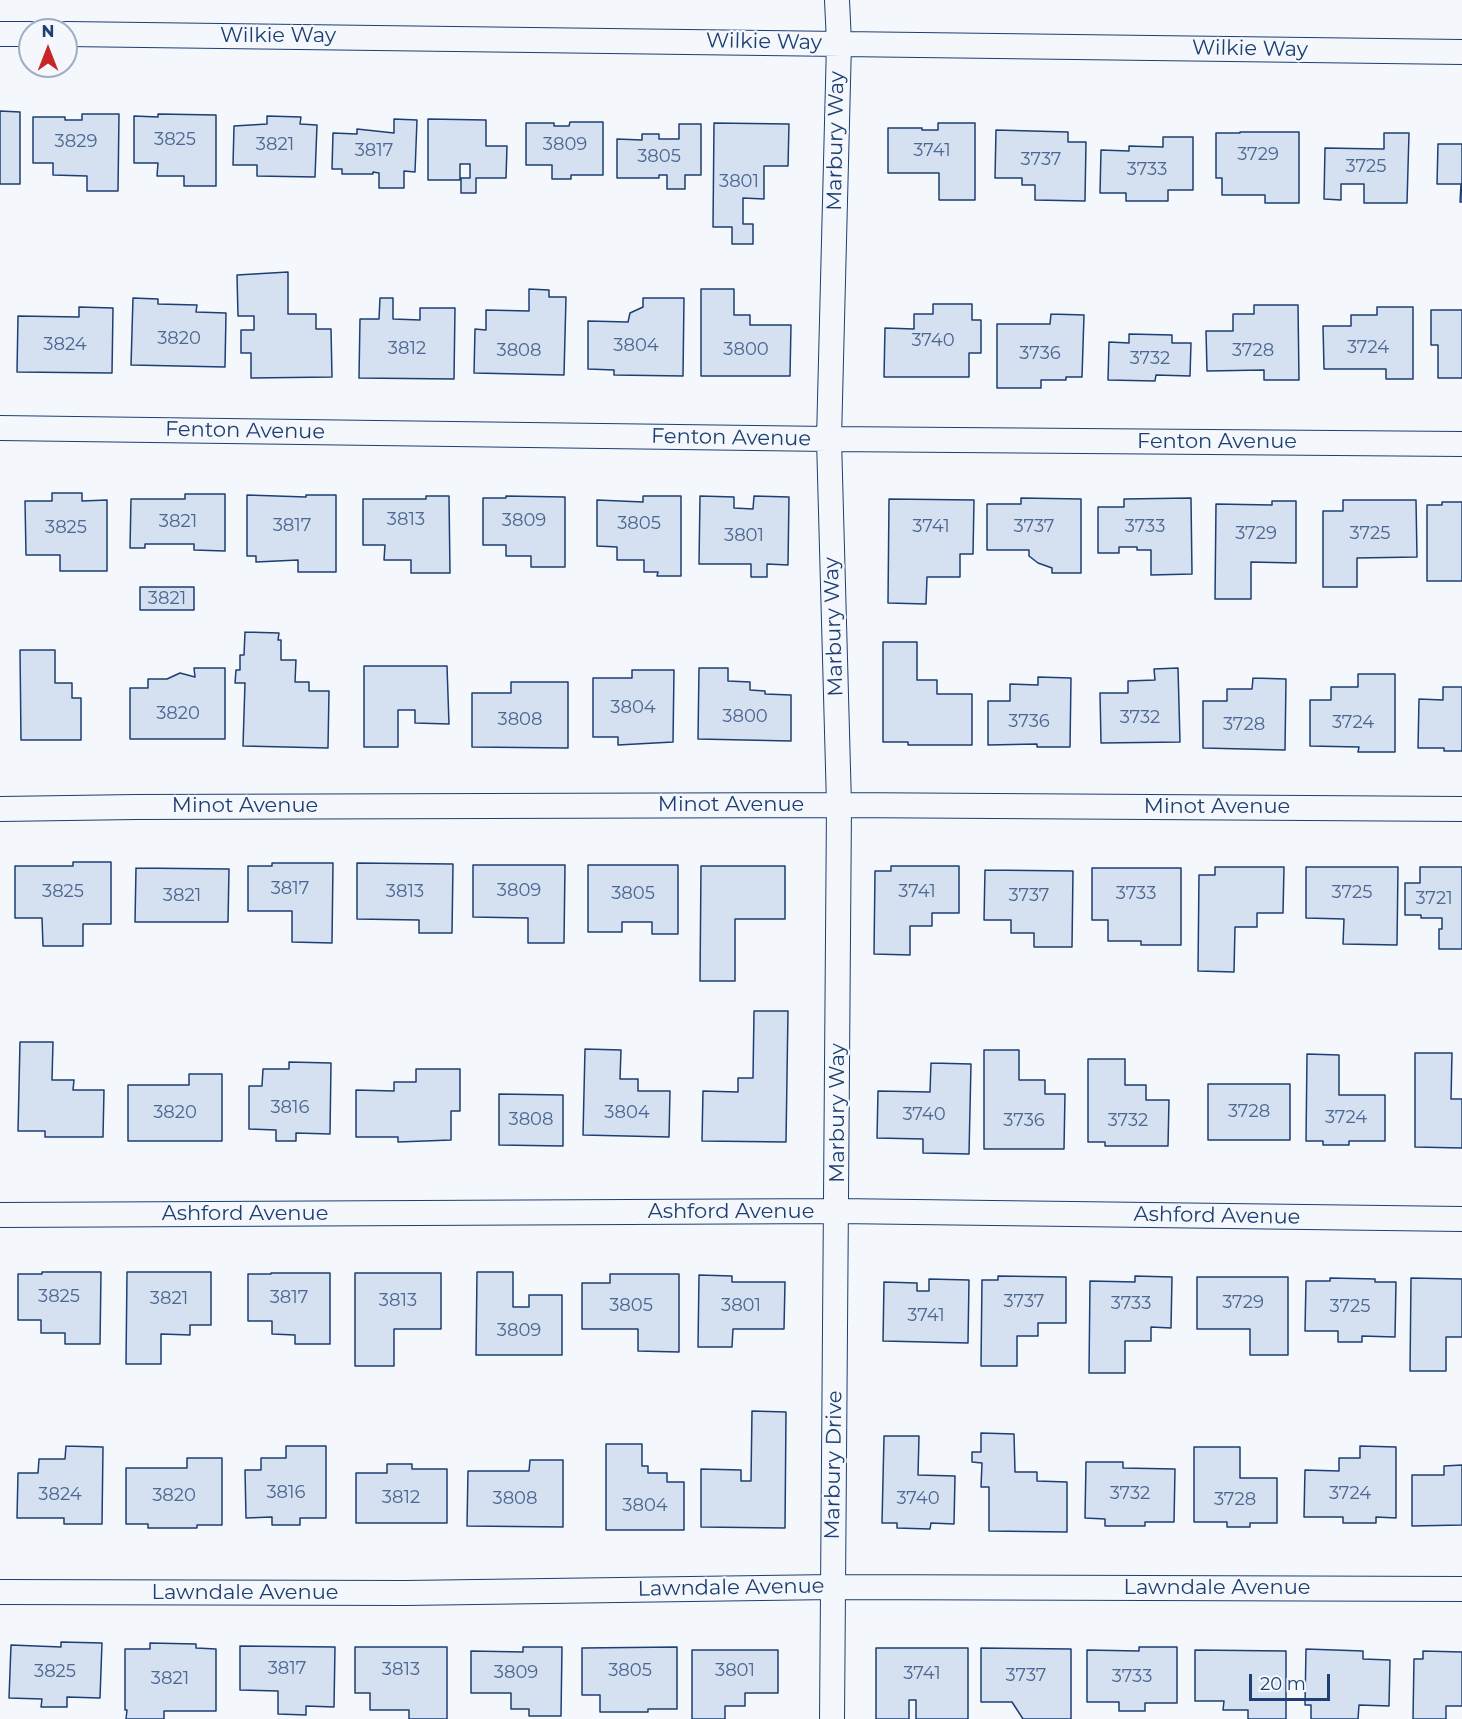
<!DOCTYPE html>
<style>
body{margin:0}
#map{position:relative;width:1462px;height:1719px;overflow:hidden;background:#f4f7fb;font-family:Montserrat,sans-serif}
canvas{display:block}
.north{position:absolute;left:18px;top:18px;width:60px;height:60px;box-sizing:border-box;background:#f4f7fb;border:2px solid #9eadc5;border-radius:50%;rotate:0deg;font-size:16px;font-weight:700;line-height:24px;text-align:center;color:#1d3f73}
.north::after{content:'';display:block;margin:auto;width:21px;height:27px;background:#c62828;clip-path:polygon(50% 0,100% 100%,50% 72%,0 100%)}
.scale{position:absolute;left:1249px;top:1674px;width:81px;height:27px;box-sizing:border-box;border:3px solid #1d3f73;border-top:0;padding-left:8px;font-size:18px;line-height:21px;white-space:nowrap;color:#1d3f73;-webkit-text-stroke:4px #f4f7fb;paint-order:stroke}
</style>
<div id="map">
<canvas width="1462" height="1719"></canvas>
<div class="north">N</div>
<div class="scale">20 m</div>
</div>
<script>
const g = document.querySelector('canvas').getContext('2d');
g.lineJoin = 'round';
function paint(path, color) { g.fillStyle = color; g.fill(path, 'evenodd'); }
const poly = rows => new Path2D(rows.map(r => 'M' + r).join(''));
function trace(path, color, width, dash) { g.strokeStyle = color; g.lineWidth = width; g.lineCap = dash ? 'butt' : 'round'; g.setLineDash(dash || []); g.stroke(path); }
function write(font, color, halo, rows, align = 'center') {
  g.font = font + ' Montserrat,sans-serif'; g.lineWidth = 4.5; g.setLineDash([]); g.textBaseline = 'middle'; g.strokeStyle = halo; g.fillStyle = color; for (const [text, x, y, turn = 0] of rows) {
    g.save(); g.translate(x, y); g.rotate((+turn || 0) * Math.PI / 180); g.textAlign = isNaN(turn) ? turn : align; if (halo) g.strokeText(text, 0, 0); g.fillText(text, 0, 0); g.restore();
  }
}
const building = poly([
 [0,111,20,112,20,184,0,184,0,111],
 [82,114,119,114,118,191,87,191,87,176,53,175,53,163,33,163,33,117,65,117,65,120,82,120,82,114],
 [158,114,216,115,216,186,184,186,184,176,157,176,158,163,134,163,134,116,158,117,158,114],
 [267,116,301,117,300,124,317,125,315,177,257,176,257,165,233,165,234,126,267,124,267,116],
 [394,119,417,120,415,172,404,171,404,188,379,188,379,173,373,172,373,174,342,174,342,169,332,169,333,133,357,134,357,129,394,133,394,119],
 [428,119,486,120,486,146,507,146,506,178,476,178,476,193,461,193,461,178,470,178,470,164,460,164,460,180,428,180,428,119],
 [570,122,603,122,603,175,571,175,571,179,552,179,552,165,526,165,526,123,554,123,554,126,569,126,570,122],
 [714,123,789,124,788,166,764,166,764,199,743,198,743,224,753,224,753,244,732,244,732,227,713,227,714,123],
 [938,123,975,123,975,200,939,200,939,173,888,173,888,128,922,128,922,130,938,130,938,123],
 [679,124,701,124,701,175,685,175,685,189,667,189,667,175,659,175,659,178,617,178,617,139,642,140,642,134,659,134,659,139,679,139,679,124],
 [996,130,1068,132,1068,142,1086,142,1085,201,1035,200,1035,185,1022,185,1022,178,995,178,996,130],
 [1240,132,1299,132,1299,203,1265,203,1265,195,1222,195,1222,178,1216,178,1216,133,1240,133,1240,132],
 [1384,133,1409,133,1407,203,1364,203,1364,184,1341,184,1341,200,1324,199,1325,148,1384,149,1384,133],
 [1163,137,1193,137,1193,190,1168,190,1168,201,1126,201,1126,193,1100,193,1101,150,1129,151,1129,146,1163,147,1163,137],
 [1438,144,1462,144,1462,202,1460,202,1461,184,1437,184,1438,144],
 [288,272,288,314,316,314,316,329,331,329,332,377,251,378,251,353,241,353,241,330,254,330,254,316,238,316,237,275,288,272],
 [529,289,549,290,549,297,566,297,564,375,474,373,475,329,486,330,486,310,529,311,529,289],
 [701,289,734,289,734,315,750,315,750,325,791,325,790,376,701,376,701,289],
 [133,298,158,299,158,304,197,305,196,312,226,313,225,367,131,365,133,298],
 [380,298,393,298,393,319,420,320,420,308,455,308,454,379,359,378,360,319,379,319,380,298],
 [643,298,684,298,683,376,614,375,614,370,588,369,588,321,628,322,630,313,643,307,643,298],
 [933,304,972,304,972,320,981,320,981,353,969,353,969,377,884,377,885,328,914,329,914,314,933,314,933,304],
 [1254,305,1298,305,1299,380,1264,380,1264,370,1207,371,1206,331,1233,331,1233,314,1254,314,1254,305],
 [79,307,113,308,112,373,17,372,18,316,79,317,79,307],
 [1377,307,1413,307,1413,379,1386,379,1386,369,1324,369,1323,326,1351,326,1351,315,1377,315,1377,307],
 [1431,310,1462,310,1462,378,1438,378,1438,345,1431,345,1431,310],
 [1051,314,1084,315,1082,377,1066,377,1066,380,1041,380,1041,388,997,388,997,324,1050,324,1051,314],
 [1129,334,1172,335,1172,343,1191,343,1190,376,1156,375,1155,381,1108,380,1109,342,1129,343,1129,334],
 [52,493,82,493,82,501,107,500,107,571,60,571,60,555,26,555,25,501,52,501,52,493],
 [185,494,225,494,225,551,194,550,194,544,145,544,145,548,130,548,131,499,185,499,185,494],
 [247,495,306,497,306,495,336,495,336,572,298,572,298,560,256,562,256,556,247,556,247,495],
 [426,496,449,496,450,573,411,573,411,560,384,560,385,545,363,545,363,499,426,499,426,496],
 [506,496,565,497,565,567,531,567,531,556,506,556,506,545,483,545,483,498,506,498,506,496],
 [643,496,681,496,681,576,657,576,658,572,644,572,644,560,617,560,617,547,597,546,597,500,643,502,643,496],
 [700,496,734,497,734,508,753,509,754,496,789,497,788,565,767,564,767,577,751,577,751,564,699,564,700,496],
 [1021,498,1081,499,1081,573,1052,573,1052,568,1038,563,1029,556,1029,550,987,550,987,504,1021,504,1021,498],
 [1191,498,1192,574,1151,575,1151,550,1137,550,1137,547,1119,547,1119,553,1098,553,1098,507,1124,507,1124,499,1191,498],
 [889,499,974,500,973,554,960,554,960,577,927,577,926,604,888,603,889,499],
 [1343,500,1416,500,1417,557,1357,558,1357,587,1323,587,1323,511,1343,511,1343,500],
 [1272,501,1296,501,1296,563,1251,562,1251,599,1215,599,1216,504,1272,505,1272,501],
 [1442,502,1462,502,1462,581,1427,581,1427,505,1442,505,1442,502],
 [140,587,194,587,194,610,140,610,140,587],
 [245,632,279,633,278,640,281,640,281,660,296,660,295,682,309,682,309,691,329,691,328,748,243,746,245,683,235,683,236,670,240,670,240,655,244,655,245,632],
 [883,642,917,642,917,680,937,680,937,694,972,694,972,745,908,745,908,742,883,742,883,642],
 [20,650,55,650,55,683,72,683,72,698,81,698,81,740,21,740,20,650],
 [364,666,447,666,449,724,415,723,415,710,398,710,398,747,364,747,364,666],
 [194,668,225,668,225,739,130,739,130,688,148,688,148,679,167,679,180,673,195,677,194,668],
 [699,668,728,668,728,681,750,682,750,690,765,691,765,694,791,695,791,741,698,739,699,668],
 [1178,668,1180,742,1101,743,1100,693,1128,693,1128,681,1155,680,1154,669,1178,668],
 [632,670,674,670,673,742,618,745,618,737,593,737,593,678,632,678,632,670],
 [1358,674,1395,674,1395,752,1358,752,1359,747,1310,746,1310,700,1331,700,1331,687,1358,687,1358,674],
 [1038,677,1071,678,1070,747,1037,747,1037,744,988,745,988,701,1010,701,1010,684,1038,685,1038,677],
 [1253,678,1286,679,1285,750,1203,748,1203,701,1227,701,1227,689,1252,689,1253,678],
 [511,682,568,682,568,748,472,747,472,693,511,693,511,682],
 [1443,687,1462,687,1462,751,1444,751,1444,748,1418,748,1419,699,1443,700,1443,687],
 [73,862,111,862,111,924,83,924,83,946,43,946,42,918,15,918,15,866,73,866,73,862],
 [272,863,333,863,332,943,292,942,292,911,248,911,248,866,272,866,272,863],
 [357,863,453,864,452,933,419,933,419,920,357,919,357,863],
 [473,865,565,865,564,943,528,943,528,918,473,917,473,865],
 [588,865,678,865,678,934,652,934,652,922,622,922,622,932,588,932,588,865],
 [701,866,785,866,785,919,735,919,735,981,700,981,701,866],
 [891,866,959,866,959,913,932,913,932,926,910,926,910,955,874,954,875,871,891,871,891,866],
 [1215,867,1284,867,1283,913,1257,913,1257,927,1235,927,1234,972,1198,971,1199,875,1215,875,1215,867],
 [1306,867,1398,867,1397,945,1343,944,1344,919,1306,918,1306,867],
 [1420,867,1462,867,1462,949,1439,949,1439,929,1442,929,1442,918,1421,918,1421,915,1405,915,1405,883,1420,883,1420,867],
 [136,868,229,869,228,922,135,922,136,868],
 [1092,868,1181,868,1181,945,1141,945,1141,941,1108,941,1108,920,1092,920,1092,868],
 [985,870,1073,871,1072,947,1034,947,1034,933,1011,933,1011,920,984,920,985,870],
 [754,1011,788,1011,786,1142,702,1141,703,1091,738,1092,738,1078,753,1078,754,1011],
 [20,1042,53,1042,52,1080,74,1080,73,1090,104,1090,103,1137,45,1137,45,1131,18,1131,20,1042],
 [585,1049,621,1050,620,1079,638,1079,638,1091,670,1091,669,1137,583,1135,585,1049],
 [984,1050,1019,1050,1019,1080,1045,1080,1045,1094,1065,1094,1064,1149,984,1149,984,1050],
 [1415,1053,1452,1053,1451,1099,1462,1099,1462,1148,1415,1147,1415,1053],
 [1307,1054,1339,1055,1339,1095,1385,1095,1385,1141,1349,1141,1349,1145,1323,1145,1323,1141,1306,1141,1307,1054],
 [1088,1059,1125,1059,1125,1085,1146,1085,1146,1100,1169,1100,1168,1146,1105,1146,1105,1142,1088,1142,1088,1059],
 [289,1062,331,1063,330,1134,296,1133,296,1141,276,1141,276,1130,249,1129,249,1086,262,1086,263,1069,289,1069,289,1062],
 [931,1063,971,1064,969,1154,923,1153,923,1139,877,1138,878,1091,930,1092,931,1063],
 [416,1069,460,1069,460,1111,451,1111,451,1140,398,1142,398,1137,356,1137,356,1090,394,1091,394,1082,416,1082,416,1069],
 [189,1074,222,1074,222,1141,128,1141,128,1085,189,1085,189,1074],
 [1208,1084,1290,1084,1290,1140,1208,1140,1208,1084],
 [499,1094,563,1095,563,1146,499,1145,499,1094],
 [42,1272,101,1272,100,1344,65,1344,65,1333,41,1333,41,1320,18,1320,18,1274,42,1274,42,1272],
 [127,1272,211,1272,211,1325,190,1325,190,1335,161,1334,161,1364,126,1364,127,1272],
 [477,1272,513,1272,513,1307,529,1307,529,1295,562,1295,562,1355,476,1355,477,1272],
 [271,1273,330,1273,330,1344,295,1344,295,1335,272,1334,272,1321,248,1321,248,1274,271,1274,271,1273],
 [355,1273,441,1273,441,1329,394,1329,394,1366,355,1366,355,1273],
 [610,1274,679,1274,679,1352,638,1351,638,1329,582,1329,582,1283,610,1283,610,1274],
 [699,1275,732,1276,732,1282,785,1282,784,1329,733,1329,732,1347,698,1347,699,1275],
 [998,1276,1066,1277,1066,1323,1038,1323,1038,1336,1017,1336,1017,1366,981,1366,982,1280,998,1280,998,1276],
 [1135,1276,1172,1277,1171,1328,1151,1327,1151,1341,1125,1341,1125,1373,1089,1373,1090,1281,1135,1282,1135,1276],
 [1197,1277,1288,1277,1288,1355,1250,1355,1250,1329,1197,1329,1197,1277],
 [1330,1278,1375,1279,1375,1282,1396,1282,1395,1337,1362,1336,1362,1342,1338,1342,1338,1331,1305,1331,1306,1281,1330,1281,1330,1278],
 [1411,1278,1462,1279,1462,1337,1446,1337,1446,1371,1410,1371,1411,1278],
 [929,1279,969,1280,968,1343,883,1341,884,1282,917,1283,917,1291,929,1291,929,1279],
 [752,1411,786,1412,785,1528,701,1527,701,1469,741,1470,741,1481,751,1481,752,1411],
 [981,1433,1014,1434,1015,1472,1037,1472,1037,1481,1067,1482,1067,1532,989,1531,989,1487,981,1487,982,1463,972,1462,972,1452,981,1452,981,1433],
 [884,1436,919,1436,918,1475,955,1476,954,1524,931,1523,930,1529,897,1528,897,1523,882,1523,884,1436],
 [606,1444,642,1444,642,1466,648,1466,648,1473,667,1473,667,1482,684,1482,684,1530,606,1530,606,1444],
 [66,1446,103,1447,102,1524,64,1524,64,1518,17,1518,18,1473,38,1473,39,1459,65,1459,66,1446],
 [286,1446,326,1446,326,1518,300,1518,300,1525,272,1525,272,1517,246,1518,245,1470,261,1470,261,1458,286,1458,286,1446],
 [1360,1446,1396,1447,1396,1518,1376,1517,1376,1523,1343,1523,1343,1517,1304,1517,1305,1470,1339,1471,1339,1458,1360,1458,1360,1446],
 [1194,1447,1240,1447,1240,1478,1277,1478,1277,1523,1250,1523,1250,1527,1227,1527,1227,1522,1194,1522,1194,1447],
 [187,1458,222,1458,222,1525,197,1525,197,1528,148,1528,148,1524,126,1524,126,1468,187,1468,187,1458],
 [530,1460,563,1460,563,1527,467,1526,468,1471,529,1471,530,1460],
 [1086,1462,1123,1462,1123,1468,1175,1469,1174,1522,1145,1522,1145,1526,1105,1526,1105,1519,1085,1518,1086,1462],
 [387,1464,412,1464,412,1469,447,1469,447,1523,356,1523,356,1473,387,1473,387,1464],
 [1462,1465,1462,1525,1412,1526,1412,1475,1444,1475,1444,1466,1462,1465],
 [61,1642,102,1643,100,1698,67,1697,67,1707,41,1707,42,1699,9,1698,11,1645,61,1647,61,1642],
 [150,1643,196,1644,196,1648,216,1649,216,1711,164,1711,164,1719,126,1719,127,1710,125,1710,125,1649,150,1649,150,1643],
 [240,1646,335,1647,334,1707,306,1706,306,1715,278,1714,278,1691,240,1690,240,1646],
 [355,1647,447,1647,447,1719,409,1719,409,1710,370,1710,370,1693,355,1693,355,1647],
 [523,1647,562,1647,561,1716,529,1716,529,1709,511,1709,511,1693,471,1693,471,1651,523,1652,523,1647],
 [677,1647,677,1709,648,1709,648,1712,600,1712,600,1695,582,1695,582,1648,677,1647],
 [1139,1647,1177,1647,1177,1703,1145,1703,1145,1711,1119,1711,1119,1702,1087,1702,1087,1650,1139,1651,1139,1647],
 [876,1648,968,1648,968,1719,916,1719,916,1700,909,1700,909,1719,876,1719,876,1648],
 [981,1648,1071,1649,1071,1719,1023,1719,1012,1702,981,1702,981,1648],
 [1306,1649,1363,1651,1363,1659,1390,1660,1389,1706,1359,1705,1358,1719,1311,1719,1311,1705,1305,1705,1306,1649],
 [692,1650,778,1650,778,1693,745,1693,745,1706,725,1706,725,1719,692,1719,692,1650],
 [1195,1650,1286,1651,1286,1719,1248,1719,1248,1710,1223,1710,1224,1701,1195,1701,1195,1650],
 [1423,1651,1462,1652,1462,1706,1446,1706,1446,1719,1413,1719,1414,1659,1423,1659,1423,1651]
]);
paint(building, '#d5e0f0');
trace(building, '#1d3f73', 1.5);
const minor = poly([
 [0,34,30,34],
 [66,34,1462,52],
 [0,428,829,439,1462,444],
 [0,809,136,807,839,805,1462,809],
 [0,1215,837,1211,1462,1219],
 [0,1592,405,1593,833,1587,1462,1589],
 [832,1719,839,805,829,439,839,43,837,0]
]);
trace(minor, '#1d3f73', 26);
trace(minor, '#f4f7fb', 24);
write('18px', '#4b6792', null, [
 ["3825",175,140],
 ["3829",76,142],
 ["3821",275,145],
 ["3809",565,145],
 ["3817",374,151],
 ["3741",932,151],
 ["3729",1258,155],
 ["3805",659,157],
 ["3737",1041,160],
 ["3725",1366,167],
 ["3733",1147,170],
 ["3801",739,182],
 ["3820",179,339],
 ["3740",933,341],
 ["3824",65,345],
 ["3804",636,346],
 ["3724",1368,348],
 ["3812",407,349],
 ["3800",746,350],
 ["3808",519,351],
 ["3728",1253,351],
 ["3736",1040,354],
 ["3732",1150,359],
 ["3813",406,520],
 ["3809",524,521],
 ["3821",178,522],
 ["3805",639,524],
 ["3817",292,526],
 ["3741",931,527],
 ["3737",1034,527],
 ["3733",1145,527],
 ["3825",66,528],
 ["3729",1256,534],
 ["3725",1370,534],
 ["3801",744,536],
 ["3821",167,599],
 ["3804",633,708],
 ["3820",178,714],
 ["3800",745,717],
 ["3732",1140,718],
 ["3808",520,720],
 ["3736",1029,722],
 ["3724",1353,723],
 ["3728",1244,725],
 ["3817",290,889],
 ["3809",519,891],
 ["3825",63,892],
 ["3813",405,892],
 ["3741",917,892],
 ["3725",1352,893],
 ["3805",633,894],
 ["3733",1136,894],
 ["3821",182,896],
 ["3737",1029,896],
 ["3721",1434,899],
 ["3816",290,1108],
 ["3728",1249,1112],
 ["3820",175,1113],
 ["3804",627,1113],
 ["3740",924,1115],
 ["3724",1346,1118],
 ["3808",531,1120],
 ["3736",1024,1121],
 ["3732",1128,1121],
 ["3825",59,1297],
 ["3817",289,1298],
 ["3821",169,1299],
 ["3813",398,1301],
 ["3737",1024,1302],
 ["3729",1243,1303],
 ["3733",1131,1304],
 ["3805",631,1306],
 ["3801",741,1306],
 ["3725",1350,1307],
 ["3741",926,1316],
 ["3809",519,1331],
 ["3816",286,1493],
 ["3732",1130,1494],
 ["3724",1350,1494],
 ["3824",60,1495],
 ["3820",174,1496],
 ["3812",401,1498],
 ["3808",515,1499],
 ["3740",918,1499],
 ["3728",1235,1500],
 ["3804",645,1506],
 ["3817",287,1669],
 ["3813",401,1670],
 ["3805",630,1671],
 ["3801",735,1671],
 ["3825",55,1672],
 ["3809",516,1673],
 ["3741",922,1674],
 ["3737",1026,1676],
 ["3733",1132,1677],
 ["3821",170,1679]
]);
write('21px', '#1d3f73', '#f4f7fb', [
 ["Wilkie Way",278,36],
 ["Wilkie Way",764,42,1],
 ["Wilkie Way",1250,49,1],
 ["Marbury Way",836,141,-89],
 ["Fenton Avenue",245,431,1],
 ["Fenton Avenue",731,438,1],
 ["Fenton Avenue",1217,442],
 ["Marbury Way",834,627,-92],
 ["Minot Avenue",731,805],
 ["Minot Avenue",245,806],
 ["Minot Avenue",1217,807],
 ["Marbury Way",838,1113,-90],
 ["Ashford Avenue",731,1212],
 ["Ashford Avenue",245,1214],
 ["Ashford Avenue",1217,1216,1],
 ["Marbury Drive",834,1465,-89],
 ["Lawndale Avenue",731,1588,-1],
 ["Lawndale Avenue",1217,1588],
 ["Lawndale Avenue",245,1593]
]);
</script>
